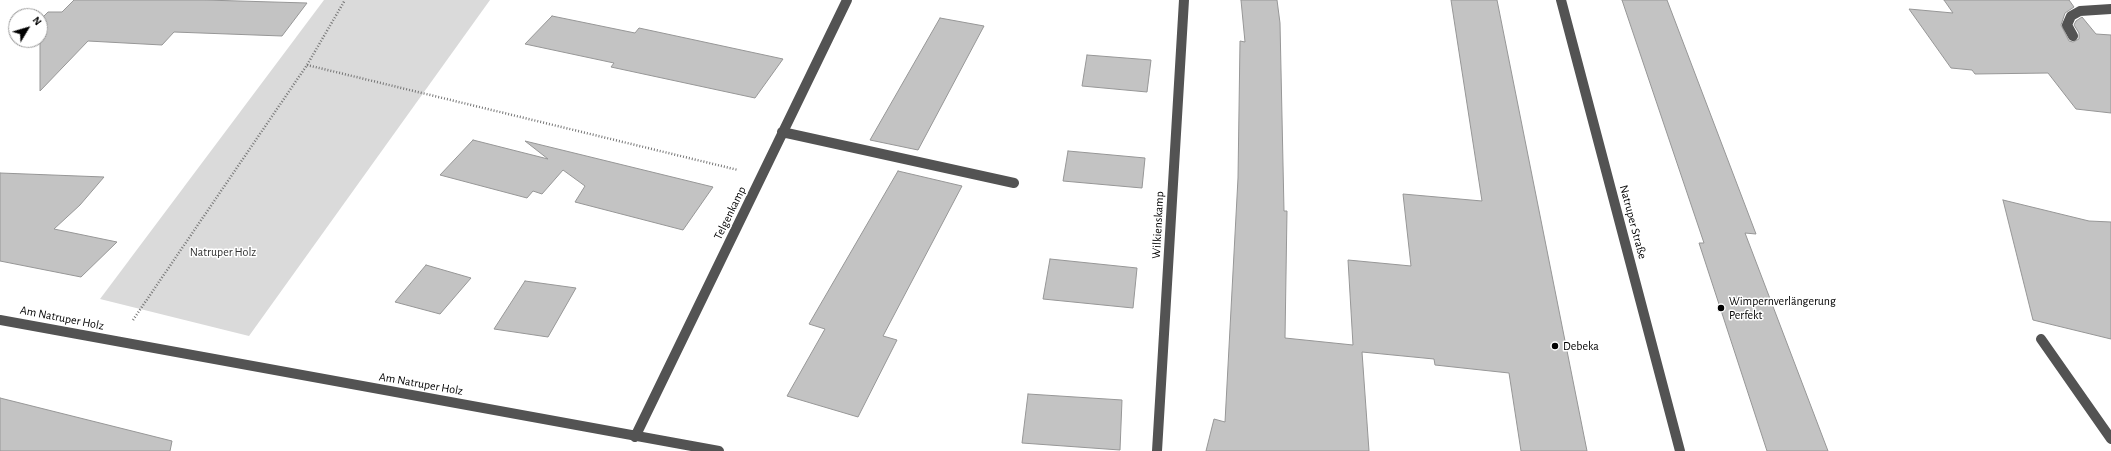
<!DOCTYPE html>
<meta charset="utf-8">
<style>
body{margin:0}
#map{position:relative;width:2111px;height:451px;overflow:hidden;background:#fff;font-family:"Alegreya Sans",sans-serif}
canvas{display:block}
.north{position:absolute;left:8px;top:8px;width:40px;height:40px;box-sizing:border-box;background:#fff;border:1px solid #999;border-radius:50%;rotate:52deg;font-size:11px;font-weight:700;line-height:16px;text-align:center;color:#000}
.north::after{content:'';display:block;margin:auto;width:14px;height:18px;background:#000;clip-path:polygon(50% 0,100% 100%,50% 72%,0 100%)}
</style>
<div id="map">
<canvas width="2111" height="451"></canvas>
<div class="north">N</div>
</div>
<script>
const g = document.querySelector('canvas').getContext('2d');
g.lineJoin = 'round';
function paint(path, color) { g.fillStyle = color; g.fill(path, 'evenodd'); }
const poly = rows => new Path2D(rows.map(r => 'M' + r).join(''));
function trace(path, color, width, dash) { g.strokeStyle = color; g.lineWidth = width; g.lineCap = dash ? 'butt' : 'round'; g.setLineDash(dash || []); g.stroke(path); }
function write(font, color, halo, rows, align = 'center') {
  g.font = font + ' "Alegreya Sans",sans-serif'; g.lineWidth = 3; g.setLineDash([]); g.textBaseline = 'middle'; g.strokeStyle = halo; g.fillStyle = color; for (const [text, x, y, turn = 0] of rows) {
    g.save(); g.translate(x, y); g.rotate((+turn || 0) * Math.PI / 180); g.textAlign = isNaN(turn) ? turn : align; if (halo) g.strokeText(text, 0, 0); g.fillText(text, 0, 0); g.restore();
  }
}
paint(poly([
 [324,0,490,0,249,336,100,299]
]), '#dadada');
const building = poly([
 [74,0,205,0,307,3,282,36,174,32,162,45,88,41,40,91,40,20,48,12,62,12,74,0],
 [1241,0,1277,0,1280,23,1284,211,1287,211,1285,338,1353,345,1348,260,1411,266,1403,194,1482,201,1451,0,1497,0,1587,451,1521,451,1509,373,1435,365,1434,359,1362,352,1369,451,1206,451,1214,419,1225,422,1238,178,1240,41,1245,42,1241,0],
 [1622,0,1667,0,1756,234,1745,233,1828,451,1767,451,1699,243,1704,243,1622,0],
 [1944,0,2069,0,2074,7,2065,13,2061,25,2069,41,2073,42,2079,39,2079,33,2074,25,2076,21,2082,17,2096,34,2111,35,2111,113,2076,109,2048,73,1975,74,1972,70,1951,68,1909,9,1953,13,1944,0],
 [552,16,635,33,639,28,783,59,755,98,611,67,614,63,525,44,552,16],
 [940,18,984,26,918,150,870,140,940,18],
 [1087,55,1151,60,1147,92,1082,86,1087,55],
 [473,140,548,159,525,141,713,187,683,230,575,202,585,186,563,170,542,194,533,191,527,198,440,175,473,140],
 [1068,151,1145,158,1142,188,1063,181,1068,151],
 [898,171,962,186,883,336,897,340,858,417,787,396,825,329,809,324,898,171],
 [0,173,104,177,80,205,54,229,117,242,81,277,0,261,0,173],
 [2003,200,2089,221,2111,222,2111,339,2033,320,2003,200],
 [1050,259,1137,268,1133,308,1043,299,1050,259],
 [426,265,471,278,440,314,395,302,426,265],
 [525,281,576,288,548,337,494,329,525,281],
 [1028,394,1122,400,1120,450,1022,443,1028,394],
 [0,398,172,441,170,451,0,451,0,398]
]);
paint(building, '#c3c3c3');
trace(building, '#979797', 1);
trace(poly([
 [307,65,738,170],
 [133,320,307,65,345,0]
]), '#757575', 2.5, [1, 2]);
trace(poly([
 [1561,0,1680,451],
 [2073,36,2067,25,2071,16,2080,11,2111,9],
 [782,132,1014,183],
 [0,320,719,451],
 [2041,339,2111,439],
 [635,437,847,0],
 [1157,451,1184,0]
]), '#535353', 10);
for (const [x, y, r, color] of [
 [1721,308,4,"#000"],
 [1555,346,4,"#000"]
]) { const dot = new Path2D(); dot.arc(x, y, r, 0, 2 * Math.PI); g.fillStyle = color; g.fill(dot); trace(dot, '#fff', 1.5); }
write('12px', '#000', '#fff', [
 ["Telgenkamp",730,213,-64],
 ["Natruper Straße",1633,222,75],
 ["Wilkienskamp",1158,225,-87],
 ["Am Natruper Holz",62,318,11],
 ["Am Natruper Holz",421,384,10]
]);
write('12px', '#313131', '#fff', [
 ["Natruper Holz",223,252]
]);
write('12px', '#000', '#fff', [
 ["Wimpernverlängerung",1729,301],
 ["Perfekt",1729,315],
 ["Debeka",1563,346]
], 'left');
</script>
